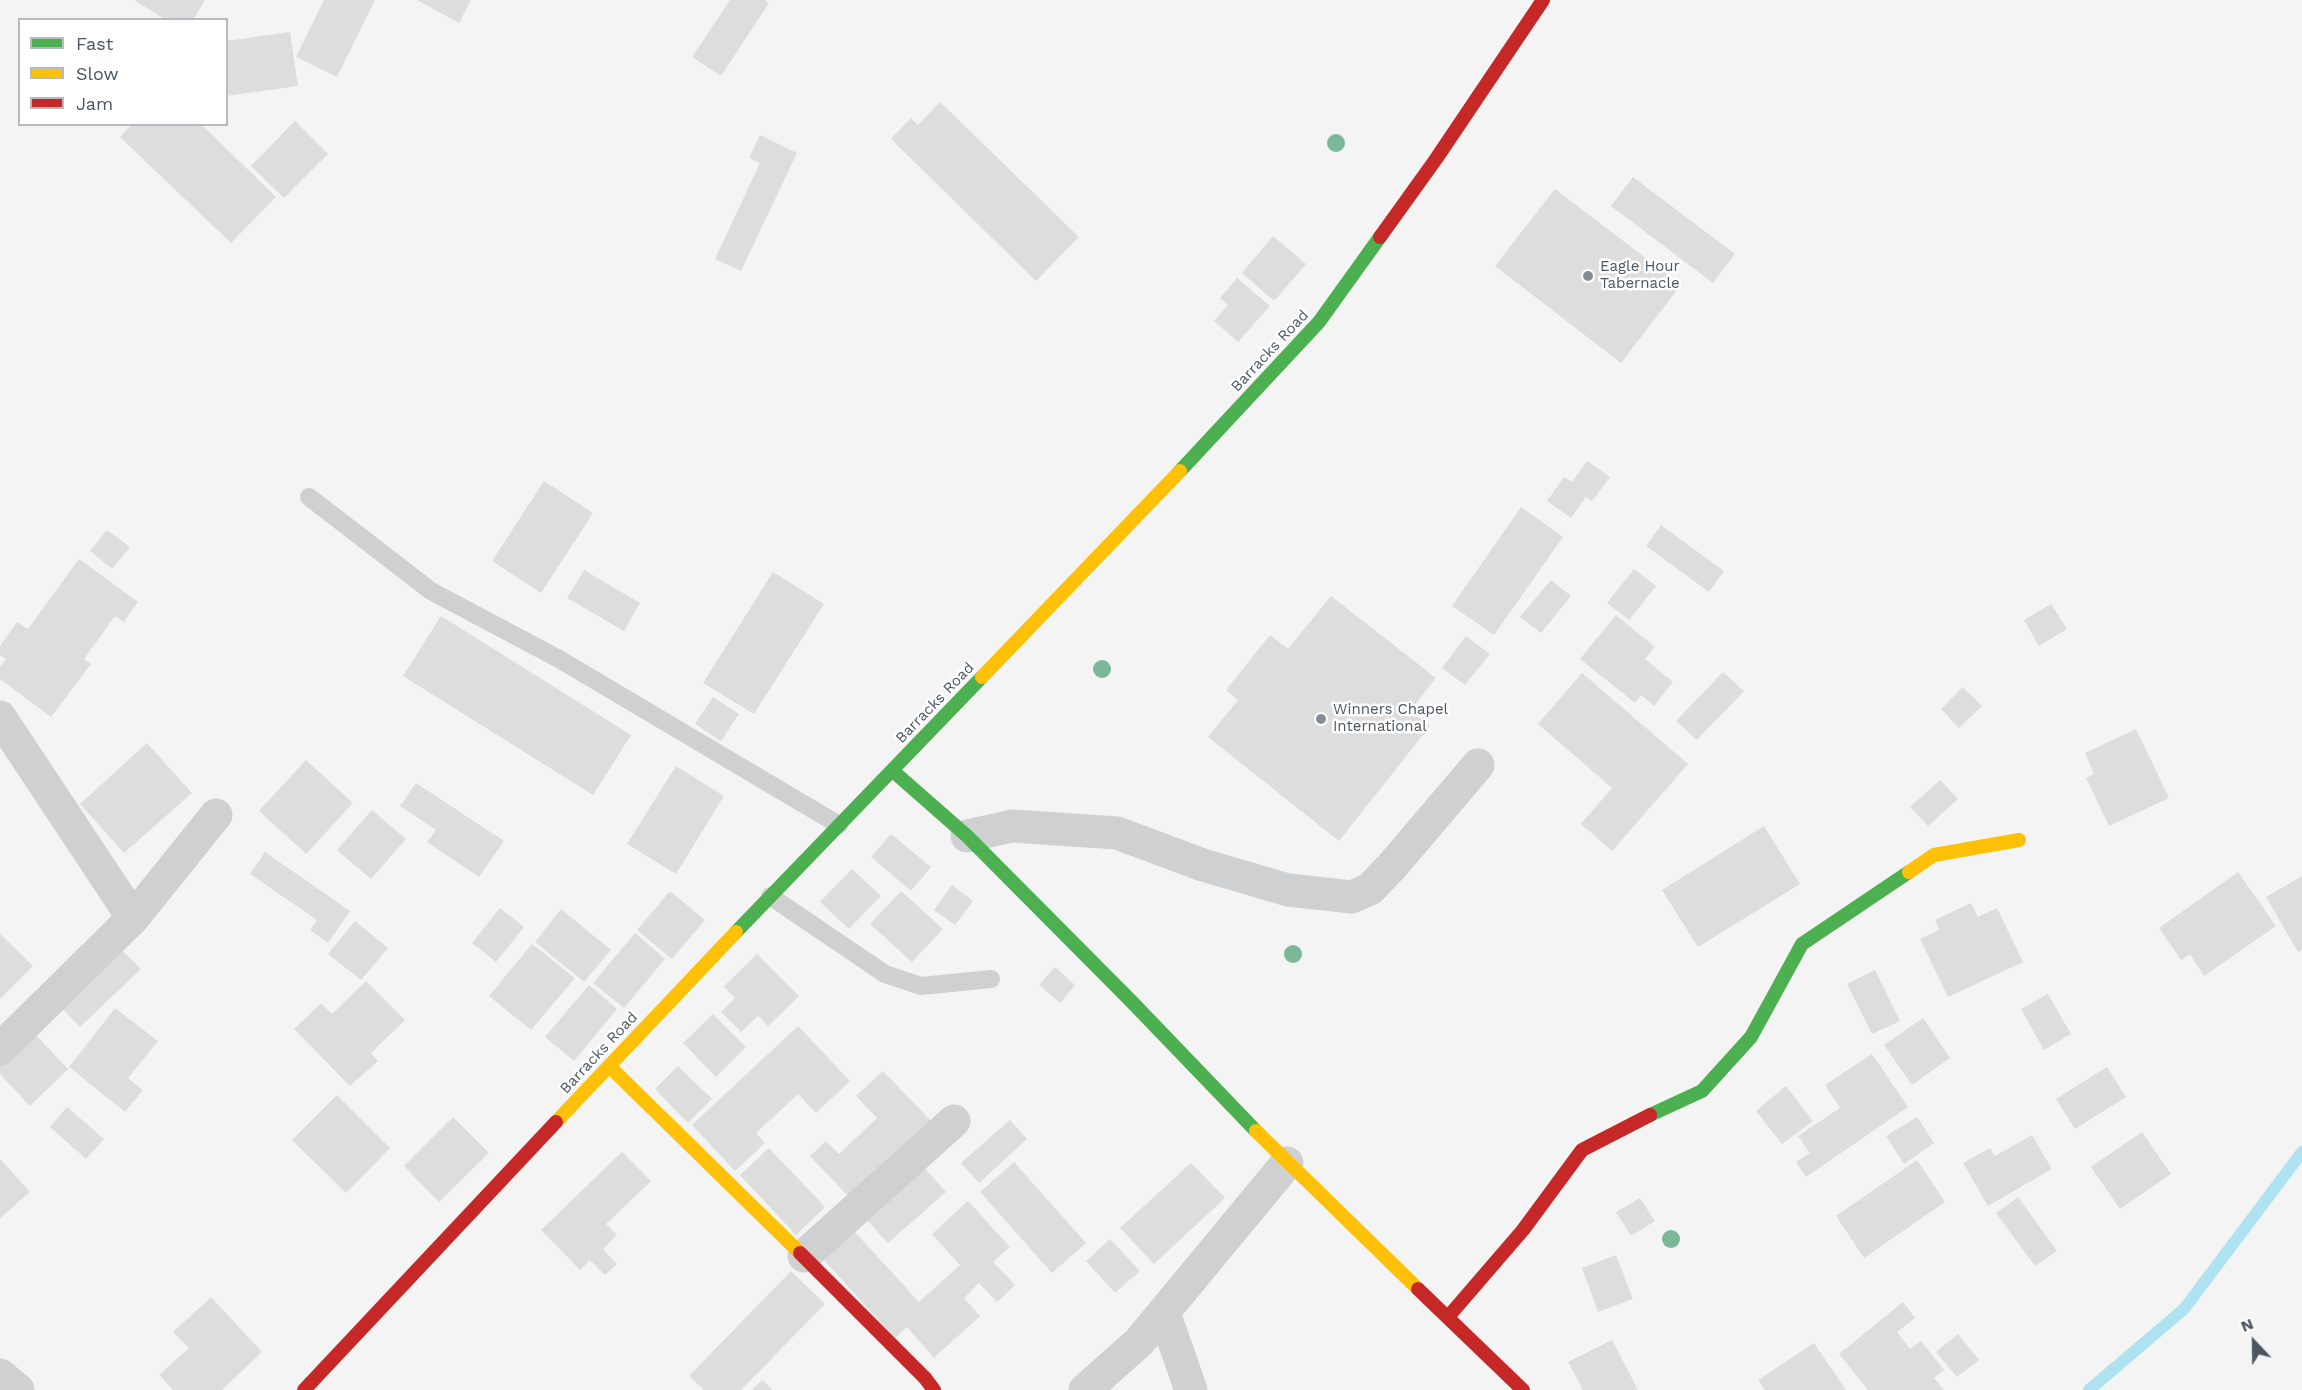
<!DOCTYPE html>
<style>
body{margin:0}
#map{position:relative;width:2302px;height:1390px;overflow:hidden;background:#f4f4f4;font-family:"Work Sans",sans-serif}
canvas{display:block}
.legend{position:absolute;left:18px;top:18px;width:210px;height:108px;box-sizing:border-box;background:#fff;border:2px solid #b7bbc0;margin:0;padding:8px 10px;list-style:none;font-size:18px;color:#4a5661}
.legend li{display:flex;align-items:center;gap:12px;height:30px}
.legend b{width:30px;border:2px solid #b7bbc0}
.north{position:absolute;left:2224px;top:1312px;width:60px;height:60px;-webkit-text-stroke:4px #fff;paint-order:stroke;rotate:338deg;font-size:16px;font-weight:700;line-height:24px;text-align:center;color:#4a5661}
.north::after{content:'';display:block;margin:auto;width:21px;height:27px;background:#4a5661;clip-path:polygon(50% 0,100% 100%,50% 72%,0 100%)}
</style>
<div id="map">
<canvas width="2302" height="1390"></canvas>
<ul class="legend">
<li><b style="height:8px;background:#4caf50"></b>Fast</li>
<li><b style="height:8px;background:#ffc107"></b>Slow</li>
<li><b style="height:8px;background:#c62828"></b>Jam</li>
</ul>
<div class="north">N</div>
</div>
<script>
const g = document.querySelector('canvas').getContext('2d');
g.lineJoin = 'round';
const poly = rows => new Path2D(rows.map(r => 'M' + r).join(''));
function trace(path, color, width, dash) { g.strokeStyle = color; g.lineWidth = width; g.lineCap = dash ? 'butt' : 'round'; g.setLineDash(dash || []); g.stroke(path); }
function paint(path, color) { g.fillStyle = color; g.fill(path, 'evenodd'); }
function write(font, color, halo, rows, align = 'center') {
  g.font = font + ' "Work Sans",sans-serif'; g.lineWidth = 5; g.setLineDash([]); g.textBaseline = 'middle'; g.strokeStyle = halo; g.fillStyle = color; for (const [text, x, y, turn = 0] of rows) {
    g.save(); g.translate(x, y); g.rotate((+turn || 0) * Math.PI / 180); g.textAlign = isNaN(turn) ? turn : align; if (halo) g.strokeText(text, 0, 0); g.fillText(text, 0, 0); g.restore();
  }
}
trace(poly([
 [2089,1390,2184,1309,2302,1152]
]), '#aee2f0', 12);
paint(poly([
 [134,0,205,0,193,20,166,20],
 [324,0,375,0,337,77,296,57],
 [417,0,471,0,459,23],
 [730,0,764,0,769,3,721,76,692,57],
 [290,32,298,86,226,96,226,41],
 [940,102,1079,237,1036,281,891,139,911,118,918,125],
 [295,121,328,154,284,198,251,166],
 [132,124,201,124,276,197,231,243,120,137],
 [760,135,797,153,741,271,715,259,760,163,749,158],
 [1633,177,1735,254,1713,283,1611,206],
 [1555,189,1681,285,1621,363,1495,266],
 [1273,236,1306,264,1274,301,1242,273],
 [1237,278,1270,306,1238,342,1214,321,1228,305,1220,298],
 [1587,461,1610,477,1592,501,1586,497,1571,518,1547,501,1564,477,1572,482],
 [544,481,593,513,541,593,492,561],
 [1521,507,1563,537,1494,635,1452,606],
 [1661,525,1724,571,1709,592,1646,546],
 [107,530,130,547,112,569,90,551],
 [79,559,138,602,124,622,115,616,84,659,91,664,51,717,0,679,0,667,6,659,0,655,0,646,17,622,28,629],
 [1634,569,1656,586,1629,620,1607,603],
 [584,570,640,603,624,631,567,598],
 [773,572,824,604,754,714,703,683],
 [1551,580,1571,596,1541,633,1520,617],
 [1331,596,1436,678,1410,711,1430,726,1339,841,1208,737,1238,700,1226,690,1270,635,1288,649],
 [2051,604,2067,629,2039,646,2024,620],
 [1616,615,1655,647,1645,659,1673,682,1654,706,1641,695,1635,703,1580,659],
 [441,616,631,735,593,795,403,676],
 [1466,636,1490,654,1465,685,1442,668],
 [1723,672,1744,691,1697,740,1676,721],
 [1582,673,1688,764,1612,851,1581,824,1612,788,1538,724],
 [1963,687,1982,706,1959,728,1941,709],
 [713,697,739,714,721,741,695,724],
 [2136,729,2169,798,2109,826,2086,778,2094,774,2085,753],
 [147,743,192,793,124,853,80,804],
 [306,760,353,803,306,854,259,811],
 [676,766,724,796,676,874,627,844],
 [1940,780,1958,799,1928,826,1910,807],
 [416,783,504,841,479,877,427,842,436,830,400,806],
 [372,810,406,839,371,879,337,850],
 [1764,826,1800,884,1698,947,1662,890],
 [891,834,931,867,911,891,871,857],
 [265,852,350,911,328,943,310,930,317,920,250,874],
 [852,869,881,896,849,929,820,902],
 [2238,872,2276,926,2204,976,2190,954,2181,960,2159,928],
 [2302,876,2302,950,2298,952,2266,897],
 [952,885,973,901,955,925,934,910],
 [670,891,705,920,672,959,637,930],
 [901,891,943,929,912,962,870,924],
 [1971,903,1978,917,1997,908,2023,962,1948,997,1920,939,1939,930,1935,920],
 [500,908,524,927,496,962,472,943],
 [561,909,611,950,584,982,535,942],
 [355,921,388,948,361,980,328,954],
 [635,933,665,959,624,1008,593,983],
 [0,934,33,966,0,999],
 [532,944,575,978,531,1030,489,996],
 [121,949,141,969,80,1027,61,1007],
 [757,954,799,996,768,1026,758,1016,741,1032,721,1012,735,998,724,986],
 [1055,967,1075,985,1060,1003,1039,985],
 [1875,970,1900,1021,1872,1034,1847,984],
 [366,981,405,1020,371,1053,378,1061,350,1086,294,1029,321,1003,332,1014],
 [589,985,617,1009,574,1061,545,1037],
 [2048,994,2071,1034,2044,1050,2021,1009],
 [115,1008,158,1041,128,1078,143,1090,125,1112,69,1067],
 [713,1014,746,1047,716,1077,683,1043],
 [1923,1018,1950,1058,1912,1085,1884,1045],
 [798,1026,850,1081,816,1113,798,1094,756,1133,765,1143,735,1171,692,1125],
 [33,1032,68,1069,30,1106,0,1074,0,1064],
 [1872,1054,1908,1107,1806,1177,1796,1162,1810,1153,1798,1136,1840,1108,1825,1085],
 [678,1066,712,1099,688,1123,655,1089],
 [2107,1067,2126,1097,2075,1129,2056,1099],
 [883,1071,932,1122,851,1199,810,1156,826,1141,839,1154,877,1118,856,1096],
 [1786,1086,1813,1121,1782,1144,1756,1111],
 [337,1095,390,1148,346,1193,292,1140],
 [67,1107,104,1139,86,1159,50,1127],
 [453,1117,489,1153,439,1202,404,1166],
 [1917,1117,1934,1143,1904,1164,1886,1136],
 [1010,1120,1027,1139,979,1183,961,1163],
 [2142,1132,2171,1174,2120,1209,2091,1167],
 [2032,1135,2052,1169,1988,1206,1963,1163,1990,1148,1995,1156],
 [769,1148,825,1207,796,1235,740,1175],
 [622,1152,651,1181,606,1224,617,1235,603,1249,617,1264,605,1275,590,1260,580,1270,541,1230],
 [0,1159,30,1192,0,1218],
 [1917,1160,1945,1202,1864,1258,1836,1216],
 [1014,1162,1086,1243,1052,1273,980,1192],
 [920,1163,946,1192,888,1243,862,1215],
 [1191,1163,1225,1198,1154,1264,1120,1228],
 [2018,1197,2057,1251,2035,1266,1996,1213],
 [1640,1198,1655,1221,1631,1236,1616,1212],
 [968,1201,1010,1247,993,1262,1015,1285,997,1302,979,1283,964,1298,980,1316,934,1358,907,1327,895,1338,823,1259,854,1231,919,1302,960,1265,932,1234],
 [1110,1239,1140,1271,1115,1293,1086,1261],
 [1616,1255,1633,1299,1598,1312,1582,1268],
 [791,1271,825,1304,741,1390,704,1390,689,1376],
 [211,1297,262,1352,222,1390,173,1390,159,1375,189,1348,173,1332],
 [1903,1302,1915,1318,1897,1332,1910,1349,1921,1341,1944,1370,1934,1378,1944,1390,1868,1390,1839,1354],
 [1958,1334,1979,1360,1957,1377,1936,1352],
 [1612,1340,1638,1390,1583,1390,1568,1362],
 [1814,1343,1846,1390,1765,1390,1758,1380],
 [762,1380,773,1390,752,1390]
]), '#ddddde');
trace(poly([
 [309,497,431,591,559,659,839,825],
 [770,896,885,974,921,986,991,979]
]), '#ced0d2', 18);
trace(poly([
 [0,717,133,918],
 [967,836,1012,826,1117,833,1203,865,1288,890,1352,897,1370,889,1393,865,1478,765],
 [0,1049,133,918,216,815],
 [804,1256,954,1121],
 [1164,1313,1191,1390],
 [0,1375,18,1390],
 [1085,1390,1139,1342,1287,1163]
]), '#ced0d2', 33);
trace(poly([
 [1180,471,1319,322,1380,237],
 [893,771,967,836,1132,1002,1256,1131],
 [736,932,982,677],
 [1650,1115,1702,1091,1751,1037,1802,944,1909,872]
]), '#4caf50', 14);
trace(poly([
 [982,677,1180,471],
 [1909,872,1934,855,2019,840],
 [609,1066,800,1253],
 [556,1122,736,932],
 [1256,1131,1418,1289]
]), '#ffc107', 14);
trace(poly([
 [1380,237,1436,159,1543,0],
 [800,1253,925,1378,934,1390],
 [1418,1289,1523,1390],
 [1448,1317,1523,1230,1582,1150,1650,1115],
 [304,1390,556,1122]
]), '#c62828', 14);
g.fillStyle = '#7ab899';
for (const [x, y] of [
 [1336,143],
 [1102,669],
 [1293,954],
 [1671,1239]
]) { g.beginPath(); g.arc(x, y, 9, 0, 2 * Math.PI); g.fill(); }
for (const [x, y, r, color] of [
 [1588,276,6,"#868d94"],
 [1321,719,6,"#868d94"]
]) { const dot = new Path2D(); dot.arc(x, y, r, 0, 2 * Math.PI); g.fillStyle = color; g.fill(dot); trace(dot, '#fff', 2); }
write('15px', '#4a5661', '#fff', [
 ["Eagle Hour",1600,267],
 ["Tabernacle",1600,284],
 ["Winners Chapel",1333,710],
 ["International",1333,727]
], 'left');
write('15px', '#4a5661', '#fff', [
 ["Barracks Road",1270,351,-47],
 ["Barracks Road",935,703,-46],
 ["Barracks Road",599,1053,-47]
]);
</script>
